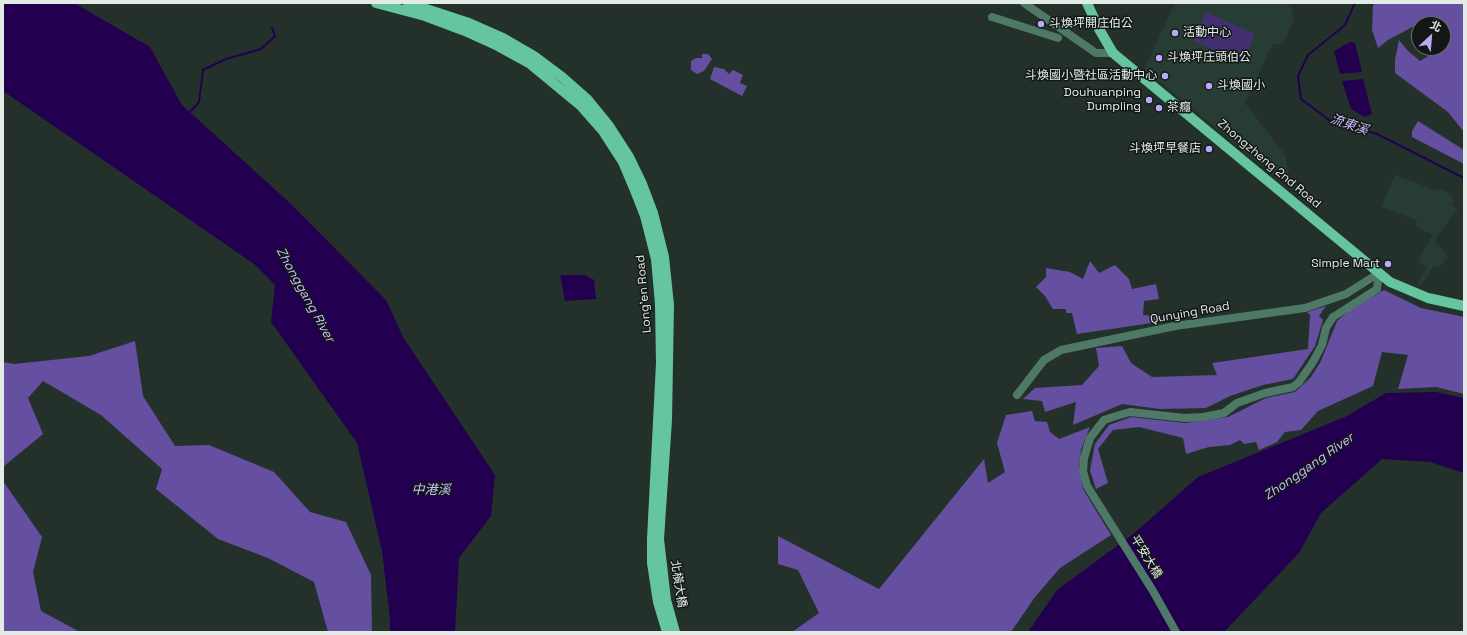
<!DOCTYPE html>
<meta charset="utf-8">
<style>
body{margin:0}
#map{position:relative;width:1467px;height:635px;overflow:hidden;background:#24312b;font-family:"Space Grotesk","Noto Sans TC",sans-serif}
canvas{display:block}
.frame{position:absolute;inset:0;border:4px solid #e3ebe7;pointer-events:none}
.north{position:absolute;left:1411px;top:16px;width:40px;height:40px;box-sizing:border-box;background:#121715;border:1px solid #666c69;border-radius:50%;rotate:26deg;font-size:11px;font-weight:700;line-height:16px;text-align:center;color:#e3ebe7}
.north::after{content:'';display:block;margin:auto;width:14px;height:18px;background:#baaaf6;clip-path:polygon(50% 0,100% 100%,50% 72%,0 100%)}
</style>
<div id="map">
<canvas width="1467" height="635"></canvas>
<div class="frame"></div>
<div class="north">北</div>
</div>
<script>
const g = document.querySelector('canvas').getContext('2d');
g.lineJoin = 'round';
function paint(path, color) { g.fillStyle = color; g.fill(path, 'evenodd'); }
const poly = rows => new Path2D(rows.map(r => 'M' + r).join(''));
function trace(path, color, width, dash) { g.strokeStyle = color; g.lineWidth = width; g.lineCap = dash ? 'butt' : 'round'; g.setLineDash(dash || []); g.stroke(path); }
function write(font, color, halo, rows, align = 'center') {
  g.font = font + ' "Space Grotesk","Noto Sans TC",sans-serif'; g.lineWidth = 3; g.setLineDash([]); g.textBaseline = 'middle'; g.strokeStyle = halo; g.fillStyle = color; for (const [text, x, y, turn = 0] of rows) {
    g.save(); g.translate(x, y); g.rotate((+turn || 0) * Math.PI / 180); g.textAlign = isNaN(turn) ? turn : align; if (halo) g.strokeText(text, 0, 0); g.fillText(text, 0, 0); g.restore();
  }
}
paint(poly([
 [1175,3,1283,3,1291,6,1294,19,1283,44,1272,45,1245,103,1286,156,1288,174,1280,180,1144,69],
 [1395,175,1437,191,1440,189,1446,191,1455,201,1451,205,1458,210,1436,237,1436,243,1447,254,1448,257,1439,268,1434,265,1421,286,1417,284,1427,267,1418,262,1432,235,1416,226,1417,220,1381,207]
]), '#273c33');
paint(poly([
 [1206,12,1255,34,1242,62,1193,41]
]), '#422f72');
paint(poly([
 [1376,3,1464,3,1464,132,1448,112,1395,73,1395,60,1399,40,1408,51,1420,61,1430,55,1432,48,1443,48,1443,24,1419,24,1419,27,1416,25,1388,40,1378,48,1372,30,1373,5],
 [702,54,708,54,712,59,704,71,697,74,691,70,691,61,696,58,702,58],
 [714,67,724,69,729,74,733,70,743,75,740,83,747,86,742,96,710,79],
 [1418,121,1464,150,1464,164,1412,137,1412,131],
 [1090,261,1099,273,1115,265,1129,279,1132,289,1156,284,1159,299,1144,301,1143,315,1164,317,1165,321,1077,334,1072,313,1066,313,1066,309,1053,309,1045,296,1036,287,1046,277,1046,268,1070,272,1083,279],
 [1384,290,1421,308,1464,317,1464,394,1436,387,1398,389,1408,355,1382,352,1373,386,1318,411,1301,430,1285,432,1277,442,1259,450,1256,442,1244,444,1240,440,1230,445,1209,447,1186,454,1183,438,1139,427,1113,430,1098,449,1108,483,1096,489,1090,470,1095,444,1109,425,1131,417,1185,423,1228,417,1266,398,1295,392,1311,377,1321,361,1337,321,1352,308],
 [1326,306,1319,316,1323,320,1315,346,1293,379,1263,385,1230,396,1206,408,1160,409,1122,404,1073,425,1076,402,1045,412,1042,401,1023,399,1035,388,1082,385,1099,366,1096,348,1122,346,1131,363,1152,377,1217,375,1212,363,1308,349,1310,315,1307,312],
 [135,341,143,396,175,446,209,445,274,472,310,512,346,522,371,575,372,632,328,632,314,582,268,558,218,539,156,489,162,469,101,415,43,381,28,398,43,434,3,467,3,362,14,364,89,356],
 [1032,411,1035,421,1047,422,1050,432,1059,439,1090,427,1081,450,1079,468,1083,489,1111,535,1060,568,1035,597,1011,632,792,632,819,613,798,570,778,564,778,536,879,589,984,459,988,483,1005,472,997,443,1006,415],
 [3,481,42,537,33,572,41,611,80,632,3,632]
]), '#644fa0');
paint(poly([
 [3,3,74,3,150,47,182,105,292,205,386,300,403,337,495,475,491,516,459,558,455,632,390,632,390,618,382,551,357,443,271,322,275,285,254,264,3,91],
 [1350,42,1355,43,1362,72,1340,74,1334,51],
 [1363,79,1372,114,1365,117,1351,109,1342,81],
 [560,275,585,275,594,280,596,299,565,301],
 [1436,392,1464,398,1464,473,1430,462,1382,459,1321,513,1299,553,1224,632,1028,632,1057,590,1132,535,1198,477,1345,417,1386,393]
]), '#22004f');
trace(poly([
 [1355,3,1345,25,1308,55,1298,76,1301,99,1329,120,1377,134,1464,178],
 [188,114,199,102,203,70,226,59,261,49,275,36,272,28]
]), '#22004f', 2);
trace(poly([
 [1024,3,1096,53,1113,53],
 [992,17,1058,38],
 [1017,395,1044,360,1061,350,1175,326,1305,308,1346,294,1379,273],
 [1176,632,1153,591,1087,486,1083,471,1084,458,1090,438,1104,420,1116,416,1130,412,1185,418,1203,417,1224,413,1237,403,1265,393,1293,387,1299,382,1313,362,1322,345,1326,328,1333,317,1377,289,1379,273]
]), '#4e7967', 8);
trace(poly([
 [376,3,425,16,465,31,498,46,529,63,581,106,603,131,623,162,634,188,645,216,656,259,660,304,661,363,652,539,652,563,658,602,667,632],
 [408,3,469,23,503,38,534,56,562,77,587,99,609,126,629,157,642,184,653,213,664,257,669,305,667,420,659,539,666,600,675,632],
 [1087,3,1099,29,1113,53,1390,282,1428,298,1464,306]
]), '#65c59f', 10);
for (const [x, y, r, color] of [
 [1041,24,4,"#baaaf6"],
 [1175,33,4,"#baaaf6"],
 [1159,58,4,"#baaaf6"],
 [1165,76,4,"#baaaf6"],
 [1209,86,4,"#baaaf6"],
 [1149,100,4,"#baaaf6"],
 [1159,108,4,"#baaaf6"],
 [1209,149,4,"#baaaf6"],
 [1388,264,4,"#baaaf6"]
]) { const dot = new Path2D(); dot.arc(x, y, r, 0, 2 * Math.PI); g.fillStyle = color; g.fill(dot); trace(dot, '#121715', 1.5); }
write('12px', '#e3ebe7', '#121715', [
 ["斗煥坪開庄伯公",1049,24],
 ["活動中心",1183,33],
 ["斗煥坪庄頭伯公",1167,58],
 ["斗煥國小暨社區活動中心",1157,76,"right"],
 ["斗煥國小",1217,86],
 ["Douhuanping",1141,93,"right"],
 ["Dumpling",1141,107,"right"],
 ["茶癮",1167,108],
 ["斗煥坪早餐店",1201,149,"right"],
 ["Simple Mart",1380,264,"right"]
], 'left');
write('12px', '#e3ebe7', '#121715', [
 ["Zhongzheng 2nd Road",1269,164,40],
 ["Long'en Road",644,294,-95],
 ["Qunying Road",1190,313,-10],
 ["平安大橋",1146,557,58],
 ["北橫大橋",678,584,81]
]);
write('italic 13px', '#c9bcff', '#121715', [
 ["流東溪",1349,125,19],
 ["Zhonggang River",305,295,61],
 ["Zhonggang River",1309,467,-35],
 ["中港溪",431,490]
]);
</script>
